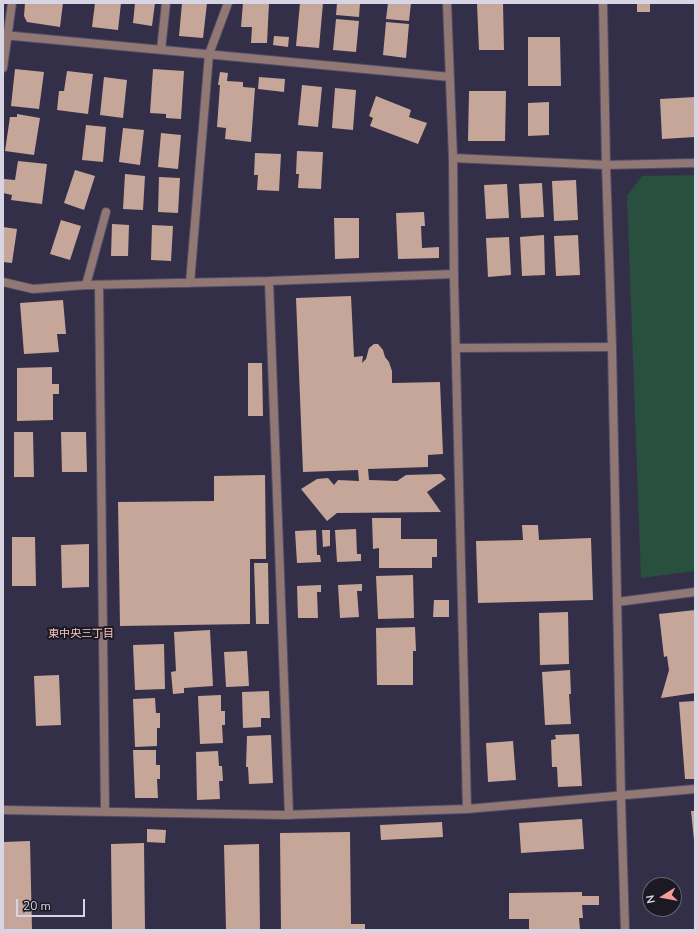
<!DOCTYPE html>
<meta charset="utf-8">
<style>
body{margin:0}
#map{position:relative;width:698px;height:933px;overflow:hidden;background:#342f48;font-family:"Nunito Sans",sans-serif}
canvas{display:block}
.frame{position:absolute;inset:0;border:4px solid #d7d5e4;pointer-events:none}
.north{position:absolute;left:642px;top:877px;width:40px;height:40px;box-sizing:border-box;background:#1b1924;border:1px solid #666471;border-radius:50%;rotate:259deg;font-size:11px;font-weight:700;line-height:16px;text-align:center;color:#d7d5e4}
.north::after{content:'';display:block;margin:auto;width:14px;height:18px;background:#f59b9a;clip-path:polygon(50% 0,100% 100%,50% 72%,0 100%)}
.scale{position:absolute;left:16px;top:899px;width:69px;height:18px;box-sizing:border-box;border:2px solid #d7d5e4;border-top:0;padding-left:5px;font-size:12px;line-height:14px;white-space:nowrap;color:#d7d5e4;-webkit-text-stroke:3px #1b1924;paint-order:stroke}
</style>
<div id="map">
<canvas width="698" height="933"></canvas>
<div class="frame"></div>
<div class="north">N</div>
<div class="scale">20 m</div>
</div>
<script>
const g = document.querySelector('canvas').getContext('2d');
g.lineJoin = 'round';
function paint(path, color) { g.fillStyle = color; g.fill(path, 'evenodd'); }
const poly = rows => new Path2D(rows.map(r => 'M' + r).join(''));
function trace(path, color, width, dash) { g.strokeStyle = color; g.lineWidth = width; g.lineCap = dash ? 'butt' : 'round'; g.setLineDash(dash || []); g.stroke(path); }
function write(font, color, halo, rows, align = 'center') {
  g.font = font + ' "Nunito Sans","Noto Sans JP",sans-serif'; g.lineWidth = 4; g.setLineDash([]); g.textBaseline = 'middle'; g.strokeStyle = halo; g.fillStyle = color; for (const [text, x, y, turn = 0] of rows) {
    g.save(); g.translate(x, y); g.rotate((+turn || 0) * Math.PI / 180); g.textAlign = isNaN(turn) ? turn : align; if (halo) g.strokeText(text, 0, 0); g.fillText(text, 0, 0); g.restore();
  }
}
paint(poly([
 [695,175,695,571,641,578,627,196,642,176]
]), '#294f3f');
paint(poly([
 [25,3,63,3,60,27,27,22,24,16],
 [95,3,121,3,118,30,92,27],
 [135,3,155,3,152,26,133,23],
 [182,3,207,3,203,38,179,36],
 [243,3,269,3,267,43,251,43,252,27,241,27],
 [300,3,323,3,319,48,296,46],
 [337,3,360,3,359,17,336,15],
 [388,3,411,3,409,21,386,19],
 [477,3,503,3,504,50,479,50],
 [637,3,650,3,650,12,637,12],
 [336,19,359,21,356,52,333,50],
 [386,22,409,24,406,58,383,55],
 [274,36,289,37,288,47,273,45],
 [528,37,560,37,561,86,528,86],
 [15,69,44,72,39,109,11,106],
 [153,69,184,71,181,119,166,118,166,114,150,113],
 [67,71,93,74,88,114,57,110,59,91,64,91],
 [220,72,228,73,227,81,243,82,243,87,255,88,251,142,225,139,226,128,217,127,220,85,218,85],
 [104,77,127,80,123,118,100,115],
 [259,77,285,79,284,92,258,89],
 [302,85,322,87,318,127,298,125],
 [335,88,356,90,353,130,332,128],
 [469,91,506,91,505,141,468,141],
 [376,96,411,110,409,117,427,123,418,144,370,126,373,118,369,116],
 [695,97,695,137,662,139,660,99],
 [549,102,549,135,528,136,528,103],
 [17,114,40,118,34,155,5,151,10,117,17,117],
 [86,125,106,127,103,162,82,160],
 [123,128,144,130,140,165,119,162],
 [161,133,181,135,178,169,158,167],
 [297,151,323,152,321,189,298,188,299,174,296,174],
 [255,153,281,154,279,191,257,190,258,175,254,175],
 [18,161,47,164,42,204,11,200,12,195,3,193,4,179,15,180],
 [75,170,95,176,84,210,64,203],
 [125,174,145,176,143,210,123,209],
 [159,177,180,178,178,213,158,212],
 [576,180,578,220,554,221,552,181],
 [542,183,544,217,521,218,519,184],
 [507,184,509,218,486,219,484,185],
 [424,212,425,226,421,226,422,248,439,247,439,258,398,259,396,213],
 [334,218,359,218,359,258,335,259],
 [61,220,81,226,70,260,50,254],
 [112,224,129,225,128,256,111,256],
 [152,225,173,226,171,261,151,260],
 [3,227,17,229,12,263,3,262],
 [544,235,545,275,522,276,520,237],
 [578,235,580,275,556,276,554,236],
 [509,237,511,275,488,277,486,238],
 [351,296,354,357,363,356,362,363,366,359,369,348,374,344,378,344,383,350,385,357,389,362,392,371,392,383,440,382,443,454,428,455,428,467,368,469,369,480,397,481,406,475,441,474,446,479,427,492,441,512,337,513,327,521,301,489,317,479,328,478,334,485,338,480,359,481,358,470,303,472,296,298],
 [63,300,66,334,57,334,59,352,24,354,20,303],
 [248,363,262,363,263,416,248,416],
 [52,367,52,384,59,384,59,394,53,394,53,420,17,421,17,368],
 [14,432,33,432,34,477,14,477],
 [61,432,86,432,87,472,62,472],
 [265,475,266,559,250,559,250,624,120,626,118,502,214,501,214,476],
 [372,518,401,518,401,539,437,539,437,557,432,557,432,568,379,568,379,548,373,549],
 [522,525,538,525,539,540,591,538,593,600,478,603,476,541,523,540],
 [356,529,357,554,361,554,361,561,337,562,335,530],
 [316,530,317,555,320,555,321,562,297,563,295,531],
 [322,530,330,530,330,546,323,547],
 [12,537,35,537,36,586,12,586],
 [89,544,89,587,62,588,61,545],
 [254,563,268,563,269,624,256,624],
 [413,575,414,618,378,619,376,576],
 [362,584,362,591,357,591,359,617,340,618,338,585],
 [321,585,321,592,317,592,318,618,298,618,297,586],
 [434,600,449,600,449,617,433,617],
 [695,610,695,693,661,698,669,670,667,656,664,657,659,614],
 [568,612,569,664,540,665,539,613],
 [415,627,416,651,413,651,413,685,377,685,376,628],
 [210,630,213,686,184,688,184,693,173,694,171,672,176,671,174,632],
 [164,644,165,689,135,690,133,645],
 [247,651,249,686,226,687,224,652],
 [570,670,571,694,569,694,571,724,545,725,542,672],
 [59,675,61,725,36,726,34,676],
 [269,691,270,718,261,718,261,727,243,728,242,692],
 [221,695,221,711,225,711,225,725,222,725,223,743,200,744,198,696],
 [155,698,156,713,160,713,160,728,157,728,157,746,135,747,133,699],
 [695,701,695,779,685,779,679,702],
 [579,734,582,786,558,787,557,767,552,767,551,740,556,739,555,735],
 [271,735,273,783,249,784,248,767,246,767,247,736],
 [513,741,516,780,488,782,486,743],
 [133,750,156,750,156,765,160,765,160,779,157,779,158,798,135,798],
 [218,751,219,766,222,766,223,781,219,781,220,799,197,800,196,752],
 [691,811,695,811,695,840,694,840],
 [582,819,584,849,521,853,519,823],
 [442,822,443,837,381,840,380,825],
 [147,829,166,830,165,843,147,842],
 [350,832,351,924,365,924,365,930,281,930,280,833],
 [30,841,32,930,3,930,3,842],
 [144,843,145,930,112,930,111,844],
 [259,844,260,930,226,930,224,845],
 [582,892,582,896,599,896,599,905,582,905,583,918,579,918,580,930,529,930,529,919,509,919,509,893]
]), '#c7a69a');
const minor = poly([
 [447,3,453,158,454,279,467,809],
 [3,35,450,77],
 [161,50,166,3],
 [3,68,12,3],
 [453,158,606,165,695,163],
 [269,281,289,815],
 [3,282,33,289,86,285,269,281,454,274],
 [190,283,209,54,228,3],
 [86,285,106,212],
 [99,285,105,811],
 [456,348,612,347],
 [617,602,695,592],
 [3,810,283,815,467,809,695,789]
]);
const tertiary = poly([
 [603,3,606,165,612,347,621,797,625,930]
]);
trace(minor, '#514d64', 10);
trace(tertiary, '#514d64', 10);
trace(minor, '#917875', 8);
trace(tertiary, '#917875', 8);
write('11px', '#f8c4c3', '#1b1924', [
 ["東中央三丁目",81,634]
]);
</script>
